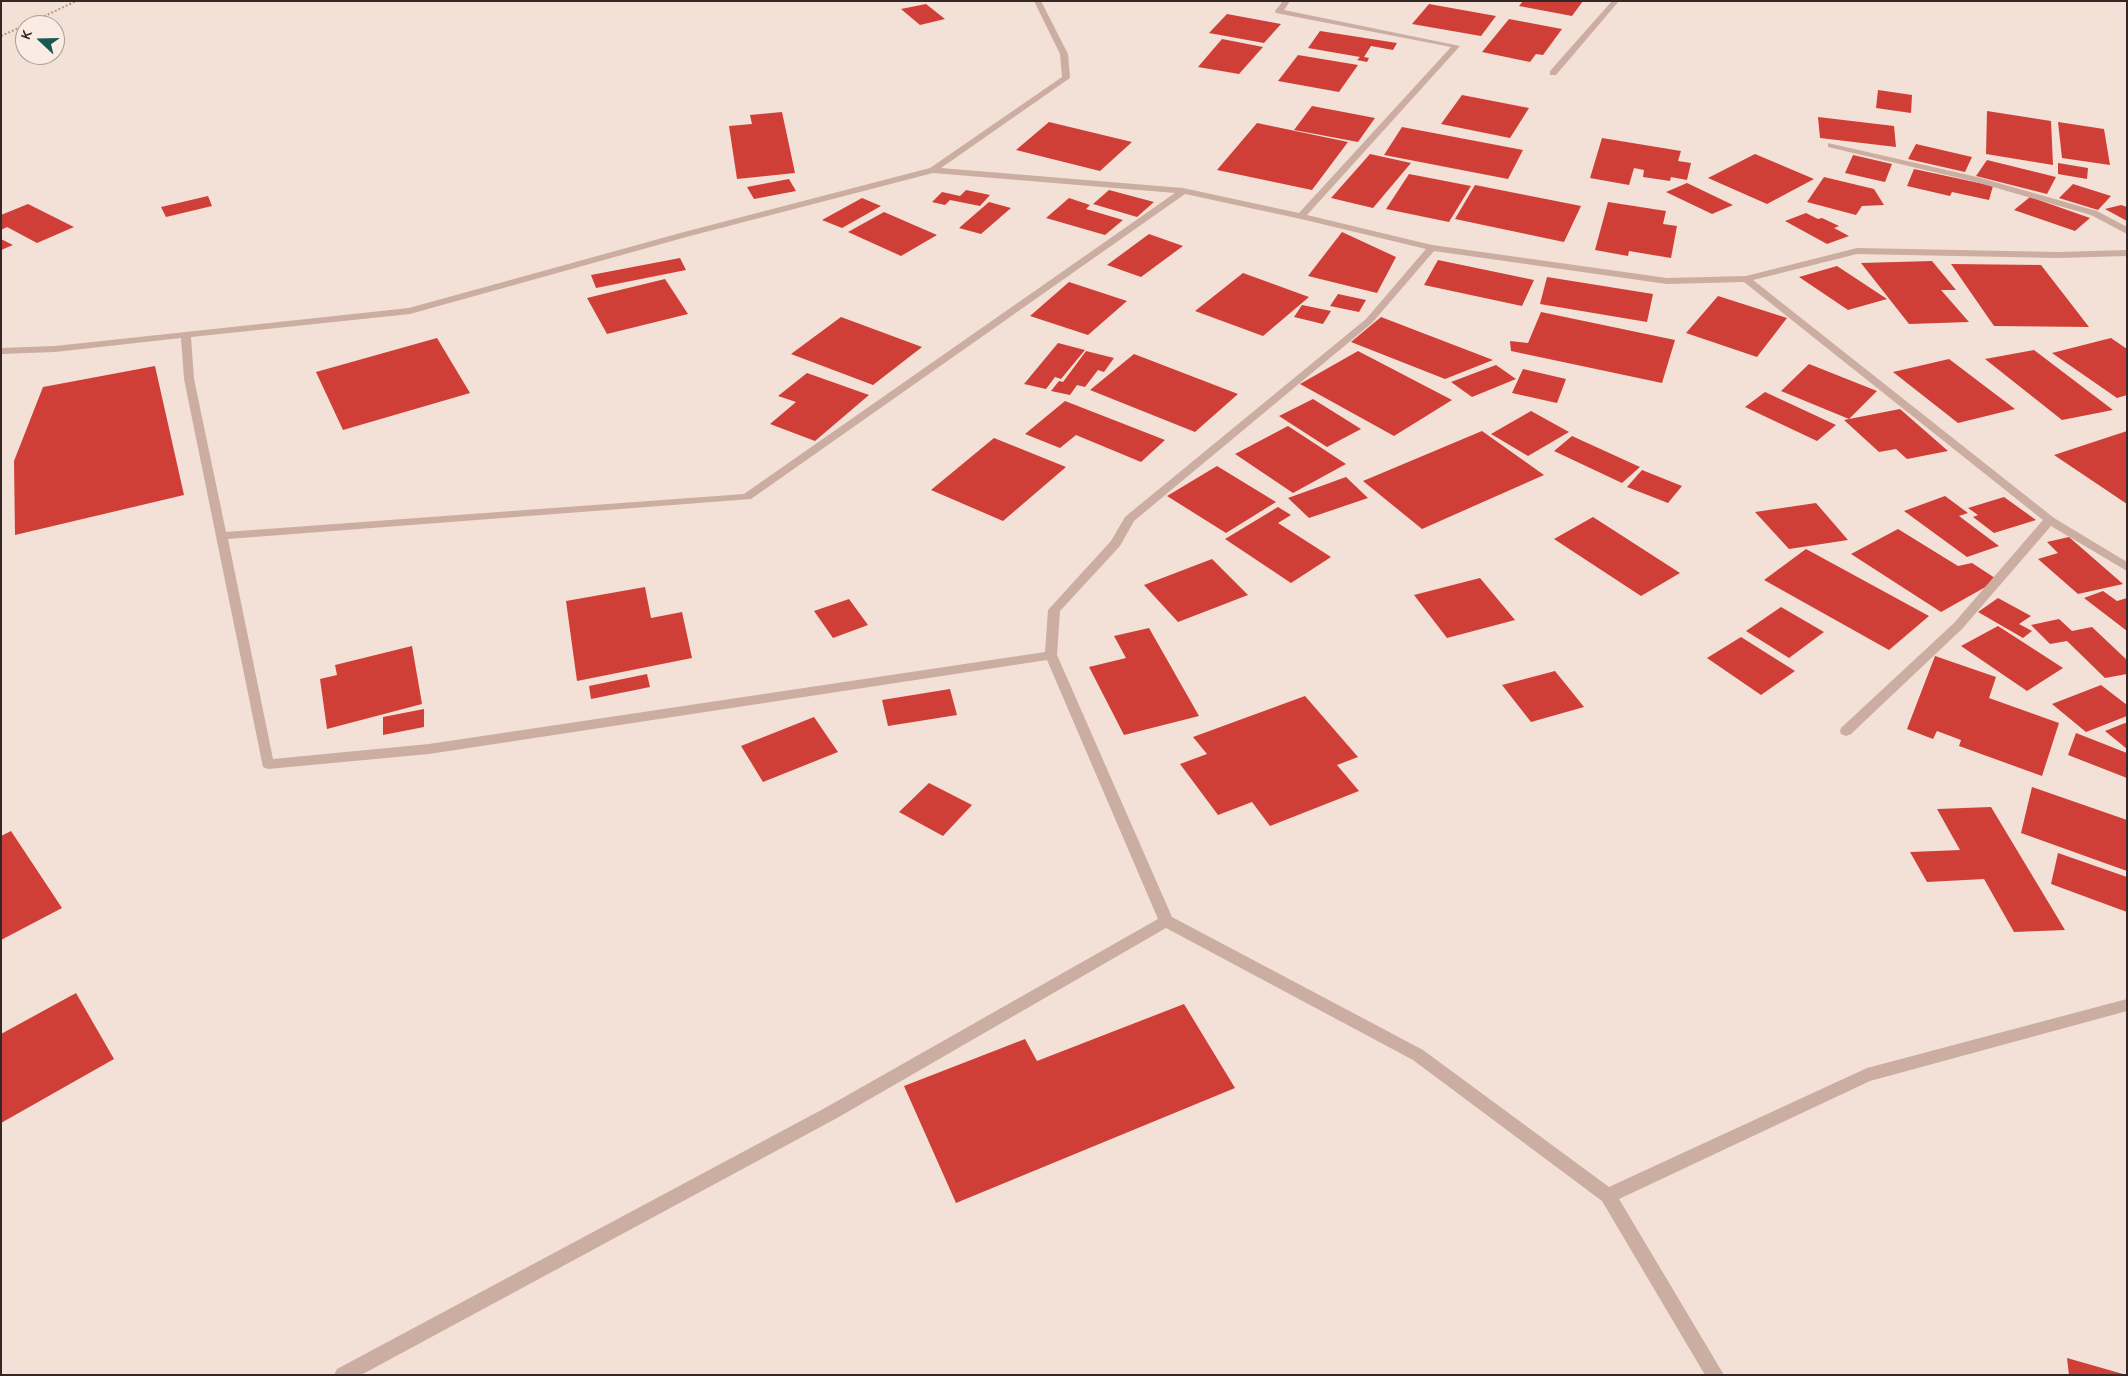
<!DOCTYPE html>
<style>
body{margin:0}
#map{position:relative;width:2128px;height:1376px;overflow:hidden;background:#f3e0d6;font-family:Karla,sans-serif}
canvas{display:block}
.frame{position:absolute;inset:0;border:2px solid #352725;pointer-events:none}
.north{position:absolute;left:15px;top:15px;width:50px;height:50px;box-sizing:border-box;background:#faebe3;border:1px solid #ab9d97;border-radius:50%;rotate:291deg;font-size:14px;font-weight:700;line-height:20px;text-align:center;color:#352725}
.north::after{content:'';display:block;margin:auto;width:18px;height:22px;background:#185951;clip-path:polygon(50% 0,100% 100%,50% 72%,0 100%)}
</style>
<div id="map">
<canvas width="2128" height="1376"></canvas>
<div class="frame"></div>
<div class="north">K</div>
</div>
<script>
const g = document.querySelector('canvas').getContext('2d');
g.lineJoin = 'round';
function paint(path, color) { g.fillStyle = color; g.fill(path, 'evenodd'); }
const poly = rows => new Path2D(rows.map(r => 'M' + r).join(''));
function trace(path, color, width, dash) { g.strokeStyle = color; g.lineWidth = width; g.lineCap = dash ? 'butt' : 'round'; g.setLineDash(dash || []); g.stroke(path); }
paint(poly([
 [1523,1,1583,1,1572,16,1519,6],
 [926,4,945,19,920,25,901,9],
 [1429,4,1496,16,1481,36,1412,24],
 [1227,14,1281,24,1264,43,1209,33],
 [1509,19,1562,29,1543,55,1536,54,1530,62,1482,52],
 [1320,31,1397,43,1393,50,1371,46,1364,57,1369,58,1367,62,1357,60,1360,57,1308,48],
 [1222,39,1263,47,1239,74,1198,67],
 [1298,55,1358,65,1339,92,1278,81],
 [1878,90,1912,95,1911,113,1876,108],
 [1462,95,1529,108,1510,138,1441,124],
 [1312,106,1375,118,1358,142,1294,130],
 [1987,111,2051,121,2053,165,1986,154],
 [782,112,795,173,737,179,729,126,752,124,750,115],
 [1818,117,1894,126,1896,147,1820,138],
 [1049,122,1132,142,1100,171,1016,150],
 [2058,122,2104,129,2110,165,2062,158],
 [1257,123,1348,142,1312,190,1217,170],
 [1402,127,1523,150,1508,179,1384,155],
 [1602,138,1681,151,1678,161,1691,163,1687,180,1671,177,1670,181,1643,177,1644,170,1634,168,1629,185,1590,178],
 [1916,144,1972,157,1965,172,1908,159],
 [1370,154,1411,163,1373,208,1331,198],
 [1755,154,1814,179,1767,204,1708,178],
 [1853,155,1892,164,1885,182,1845,173],
 [1987,160,2056,177,2047,194,1976,176],
 [2058,163,2088,168,2087,179,2058,174],
 [1914,169,1993,186,1989,200,1952,192,1950,196,1907,186],
 [1409,174,1471,186,1449,222,1386,209],
 [1824,177,1874,189,1884,205,1862,206,1856,215,1807,202],
 [789,179,796,191,754,199,747,187],
 [1687,183,1733,205,1712,214,1666,192],
 [2073,184,2111,196,2098,210,2059,198],
 [1475,185,1581,206,1564,242,1455,219],
 [966,190,990,195,980,206,950,200,945,205,932,202,942,192,960,196],
 [1109,190,1154,202,1137,217,1093,204],
 [208,196,212,206,166,217,161,207],
 [2030,197,2090,218,2075,231,2014,210],
 [862,198,881,206,842,228,822,220],
 [1069,198,1090,205,1086,209,1123,220,1105,235,1046,218],
 [989,202,1011,208,981,234,959,228],
 [1608,202,1666,211,1663,224,1677,226,1671,258,1629,251,1628,256,1595,250],
 [28,204,74,227,37,243,7,227,1,230,1,215],
 [2121,205,2127,207,2127,221,2105,209],
 [884,212,937,235,901,256,848,232],
 [1806,213,1818,219,1822,218,1839,226,1834,228,1849,236,1827,244,1785,221],
 [1342,232,1396,257,1377,293,1308,276],
 [1149,234,1183,246,1141,277,1107,265],
 [1,239,13,245,1,250],
 [680,258,686,270,596,288,591,275],
 [1438,260,1534,280,1522,306,1424,285],
 [1932,261,1956,290,1941,290,1969,322,1909,324,1861,263],
 [1951,264,2041,265,2089,327,1994,326],
 [1837,266,1887,299,1848,310,1799,277],
 [1243,273,1309,297,1263,336,1195,311],
 [1547,277,1653,294,1647,322,1540,304],
 [665,279,688,314,607,334,587,298],
 [1069,282,1127,301,1088,335,1030,316],
 [1338,294,1366,300,1359,312,1330,306],
 [1718,296,1787,318,1757,357,1686,333],
 [1302,305,1331,311,1323,324,1294,317],
 [1541,312,1675,340,1662,383,1511,351,1510,341,1528,343],
 [841,317,922,347,873,385,791,354],
 [1381,317,1493,360,1445,379,1351,342],
 [437,338,470,393,343,430,316,372],
 [2111,338,2127,349,2127,395,2117,398,2052,353],
 [1058,343,1085,350,1061,379,1055,377,1046,389,1024,384],
 [2034,350,2113,410,2062,420,1985,359],
 [1086,351,1114,358,1104,372,1098,370,1085,387,1077,385,1070,395,1051,391,1059,381,1063,382],
 [1358,351,1452,400,1394,436,1300,384],
 [1134,354,1238,394,1195,432,1090,390],
 [1949,359,2015,409,1958,423,1893,372],
 [1809,364,1877,391,1849,419,1781,391],
 [1496,365,1516,379,1472,397,1451,382],
 [155,366,184,495,15,535,14,461,43,387],
 [1523,369,1566,379,1557,403,1512,393],
 [807,373,869,395,815,441,770,424,796,402,778,396],
 [1765,392,1836,425,1817,441,1745,407],
 [1313,399,1361,429,1327,447,1279,416],
 [1065,401,1165,440,1141,462,1076,435,1060,448,1025,434],
 [1900,409,1948,451,1907,459,1896,449,1879,452,1844,420],
 [1531,411,1569,432,1528,456,1491,434],
 [1288,426,1346,464,1293,493,1235,454],
 [1482,431,1544,475,1422,529,1363,481],
 [2127,431,2127,504,2054,455],
 [1572,436,1640,467,1622,483,1554,451],
 [994,438,1066,467,1003,521,931,490],
 [1217,466,1276,502,1226,533,1167,496],
 [1642,470,1682,486,1668,503,1627,487],
 [1346,477,1368,498,1309,518,1288,498],
 [1945,496,1968,513,1959,516,1999,546,1967,557,1904,511],
 [2004,497,2036,520,1994,533,1973,517,1978,515,1968,508],
 [1816,503,1848,540,1789,549,1755,512],
 [1278,507,1291,515,1278,523,1331,557,1291,583,1225,539],
 [1593,517,1680,573,1641,596,1554,539],
 [1898,529,1958,566,1972,563,1998,580,1941,612,1851,554],
 [2069,537,2123,584,2078,594,2038,559,2058,553,2047,542],
 [1806,549,1929,616,1889,650,1764,580],
 [1212,559,1248,595,1178,622,1144,585],
 [1480,578,1515,620,1447,638,1414,595],
 [645,587,651,618,682,612,692,658,577,681,566,601],
 [2103,591,2117,601,2127,598,2127,631,2084,598],
 [1998,598,2031,616,2019,624,2032,631,2023,638,1978,612],
 [849,599,868,625,833,638,814,611],
 [1781,607,1824,632,1789,658,1746,631],
 [2059,619,2072,631,2092,627,2127,660,2127,674,2105,678,2067,641,2050,644,2031,625],
 [1998,626,2063,668,2027,691,1961,646],
 [1149,628,1199,716,1124,735,1089,667,1126,658,1114,636],
 [1741,637,1795,671,1761,695,1707,658],
 [412,646,422,704,327,729,320,679,337,675,335,665],
 [1935,656,1996,677,1989,698,2059,723,2042,776,1959,746,1961,740,1937,731,1933,739,1907,729],
 [1555,671,1584,707,1531,722,1502,685],
 [647,674,650,687,591,699,589,686],
 [2101,685,2127,705,2127,716,2086,732,2052,704],
 [950,689,957,715,888,726,882,700],
 [1305,696,1358,757,1337,765,1359,791,1270,826,1252,802,1218,815,1180,764,1207,754,1193,737],
 [424,709,424,727,383,735,383,717],
 [814,717,838,752,763,782,741,746],
 [2125,723,2127,724,2127,749,2105,731],
 [2076,733,2127,753,2127,778,2068,755],
 [929,783,972,805,943,836,899,812],
 [2032,787,2127,820,2127,871,2021,833],
 [1991,807,2065,930,2014,932,1984,879,1927,882,1910,852,1960,850,1937,809],
 [11,831,62,908,1,940,1,836],
 [2058,853,2127,877,2127,912,2051,884],
 [76,993,114,1059,1,1123,1,1034],
 [1184,1004,1235,1088,956,1203,904,1086,1025,1039,1037,1061],
 [2067,1358,2123,1374,2123,1375,2069,1375]
]), '#cf3f37');
trace(poly([
 [26,25,76,1],
 [1,36,25,25]
]), '#b7968c', 2, [2, 2]);
paint(poly([
 [1034,1,1041,1,1068,54,1070,78,941,168,1183,188,1299,213,1451,47,1276,13,1275,11,1283,1,1290,1,1284,10,1460,46,1307,215,1432,245,1667,278,1746,276,1857,248,2058,252,2127,250,2127,256,2058,258,1857,254,1753,280,2054,518,2127,562,2127,571,2051,526,1962,629,1851,734,1846,736,1841,734,1840,731,1841,728,1954,623,2043,520,1744,282,1667,284,1434,251,1372,323,1134,521,1120,546,1060,611,1057,655,1172,917,1423,1050,1609,1187,1867,1068,2127,999,2127,1011,1870,1081,1619,1199,1724,1375,1705,1375,1602,1201,1413,1060,1166,928,837,1118,361,1375,334,1375,337,1369,825,1108,1158,919,1047,660,429,754,268,769,263,767,184,379,181,338,55,352,1,354,1,348,55,346,409,308,684,232,930,168,1062,77,1060,54,1034,1],
 [933,173,1175,193,744,494,226,532,194,379,191,337,410,314,690,236,933,173],
 [1185,194,1301,219,1426,249,1366,319,1125,517,1111,541,1048,610,1045,652,429,744,273,759,228,539,751,499,1185,194],
 [1612,1,1619,1,1556,75,1550,75,1550,71,1612,1],
 [1828,143,1977,177,2097,211,2127,227,2127,234,2091,215,1972,181,1828,147,1828,143]
]), '#cbada2');
</script>
